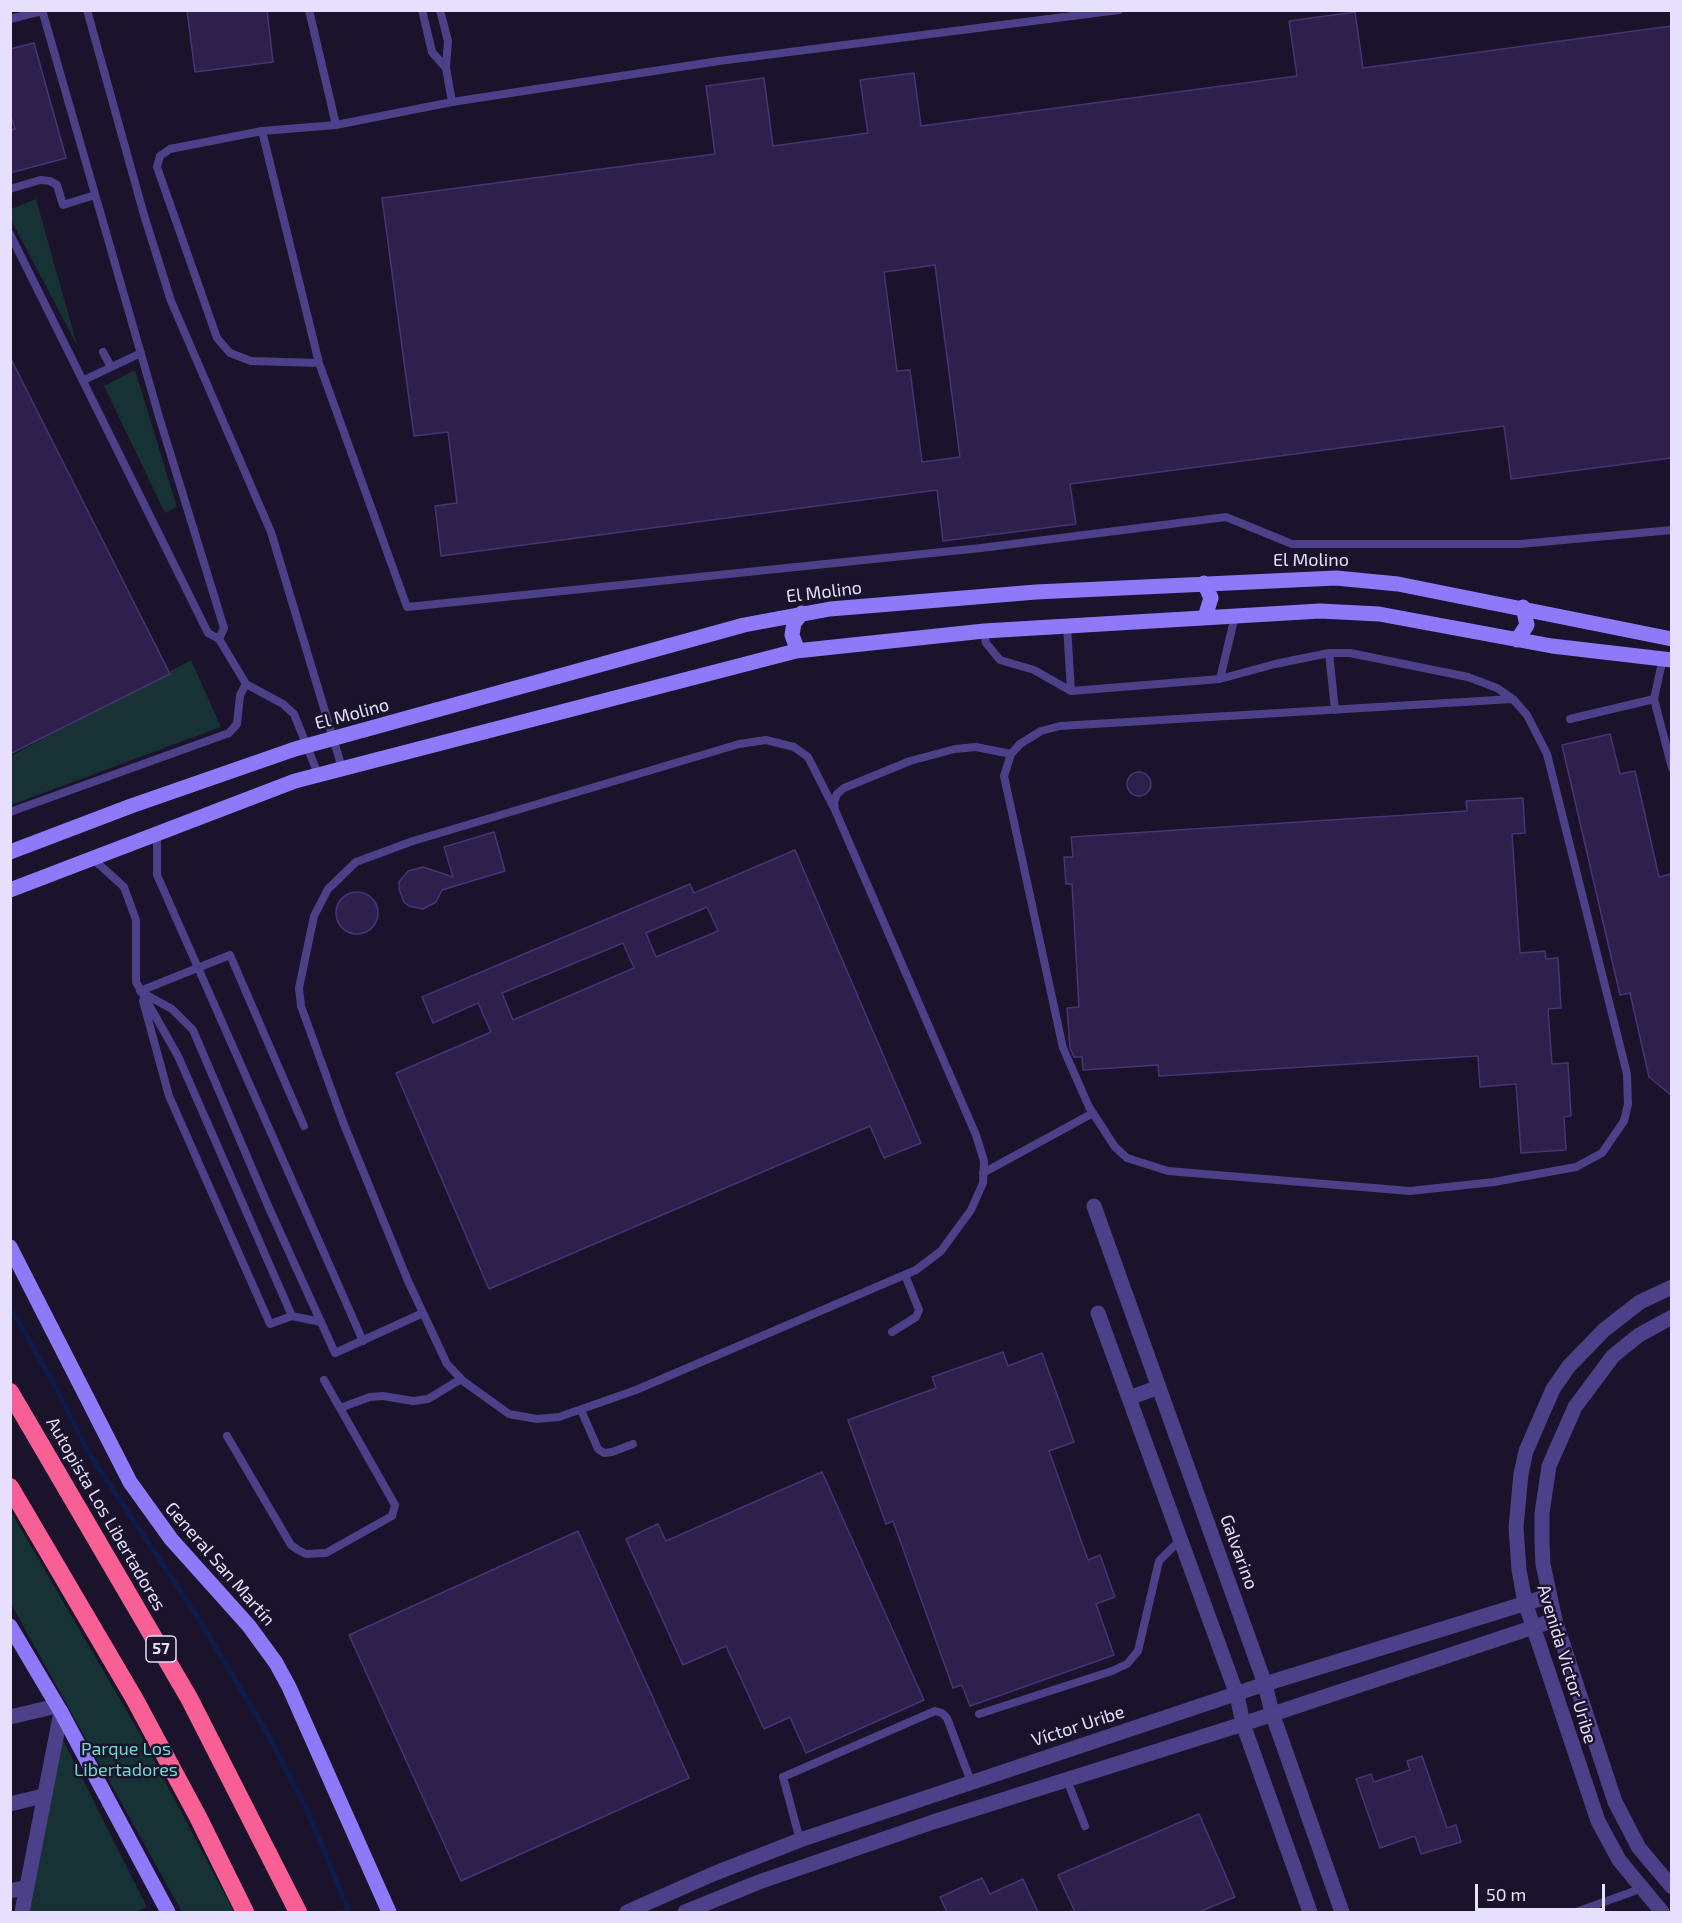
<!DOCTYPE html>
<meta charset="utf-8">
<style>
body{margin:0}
#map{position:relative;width:1682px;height:1923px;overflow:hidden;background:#1a132b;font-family:"Exo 2",sans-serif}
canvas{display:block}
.frame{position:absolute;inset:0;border:12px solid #e6dffe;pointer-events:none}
.scale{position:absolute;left:1475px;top:1884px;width:130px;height:27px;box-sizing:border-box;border:3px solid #e6dffe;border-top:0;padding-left:8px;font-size:18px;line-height:21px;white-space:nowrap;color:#e6dffe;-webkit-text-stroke:4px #1a132b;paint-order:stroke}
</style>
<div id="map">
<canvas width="1682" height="1923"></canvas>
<div class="frame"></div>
<div class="scale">50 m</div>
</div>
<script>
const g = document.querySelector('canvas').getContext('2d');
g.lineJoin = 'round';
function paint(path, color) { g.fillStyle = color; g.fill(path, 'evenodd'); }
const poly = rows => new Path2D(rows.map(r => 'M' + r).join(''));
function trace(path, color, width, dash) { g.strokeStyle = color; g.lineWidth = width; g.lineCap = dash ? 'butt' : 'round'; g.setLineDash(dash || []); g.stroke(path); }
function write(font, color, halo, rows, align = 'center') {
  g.font = font + ' "Exo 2",sans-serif'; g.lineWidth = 5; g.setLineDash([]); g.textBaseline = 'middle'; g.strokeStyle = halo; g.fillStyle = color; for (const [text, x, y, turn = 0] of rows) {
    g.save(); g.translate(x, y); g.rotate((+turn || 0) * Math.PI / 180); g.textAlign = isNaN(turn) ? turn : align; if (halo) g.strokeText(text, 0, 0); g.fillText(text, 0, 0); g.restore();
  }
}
paint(poly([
 [36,199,77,345,11,220,11,209],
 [135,370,177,507,165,513,104,386],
 [191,660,221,727,11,805,11,756],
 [10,1510,140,1734,234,1912,182,1912,11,1604],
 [63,1740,147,1907,135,1912,27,1912]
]), '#163235');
trace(poly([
 [10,1307,53,1382,87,1450,200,1621,269,1736,308,1812,349,1912]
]), '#0e1c49', 5);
const building = poly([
 [187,10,267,10,273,62,195,72,187,10],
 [1355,12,1363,68,1671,26,1671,458,1511,479,1504,426,1070,484,1076,524,943,541,937,490,441,556,435,506,457,503,448,432,414,436,382,198,715,154,706,86,764,78,773,146,868,133,860,80,914,73,921,126,1297,76,1289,21,1355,12],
 [935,265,960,457,922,462,910,370,897,371,884,272,935,265],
 [34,43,66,158,10,173,10,130,15,129,10,113,10,49,34,43],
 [10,357,170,674,10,754,10,357],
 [1610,734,1620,774,1635,771,1659,877,1671,874,1671,1095,1649,1077,1630,993,1620,995,1562,745,1610,734],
 '1127 784a12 12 0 1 1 24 0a12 12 0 1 1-24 0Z',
 [1523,798,1525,833,1512,834,1520,953,1545,951,1546,959,1558,958,1561,1008,1548,1009,1552,1064,1568,1063,1571,1116,1564,1117,1566,1150,1521,1153,1516,1084,1480,1087,1478,1056,1159,1076,1158,1065,1083,1070,1082,1057,1074,1057,1070,1048,1067,1008,1079,1007,1072,884,1066,884,1064,857,1073,857,1071,837,1467,811,1466,801,1523,798],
 [494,832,505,871,442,890,436,902,423,909,409,906,404,902,399,889,399,882,408,871,423,867,453,877,444,847,494,832],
 [795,850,921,1143,884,1158,870,1126,489,1289,396,1073,491,1032,478,1003,433,1023,422,997,690,884,694,893,795,850],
 [707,907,718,931,656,957,646,933,707,907],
 [623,943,634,968,513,1020,502,993,623,943],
 '336 913a21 21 0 1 1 42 0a21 21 0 1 1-42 0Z',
 [1003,1352,1008,1366,1042,1353,1074,1442,1049,1451,1088,1560,1100,1555,1115,1597,1096,1604,1114,1655,970,1706,962,1685,953,1688,893,1521,886,1524,848,1420,936,1388,932,1377,1003,1352],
 [822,1472,924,1700,806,1753,790,1717,764,1729,726,1646,683,1665,626,1539,658,1524,666,1541,822,1472],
 [578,1531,689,1778,461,1881,349,1635,578,1531],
 [1422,1756,1447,1828,1456,1825,1461,1842,1421,1854,1415,1836,1380,1848,1356,1779,1371,1774,1374,1782,1410,1770,1407,1761,1422,1756],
 [1199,1814,1235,1897,1199,1912,1075,1912,1058,1875,1199,1814],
 [982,1878,990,1894,1023,1879,1038,1912,947,1912,940,1897,982,1878]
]);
paint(building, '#2e204c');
trace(building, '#493377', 1.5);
trace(poly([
 [42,10,160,420,224,628,219,639],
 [87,10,144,215,171,301,271,532,342,768],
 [309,10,336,125],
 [422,10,432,52,446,68],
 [440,10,448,41,446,68,452,102],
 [1119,10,719,61,452,102,336,125,262,131,319,363,407,607,981,548,1226,517,1292,544,1520,544,1672,530],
 [10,19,42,11],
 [262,131,170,149,160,156,157,167,217,338,230,353,251,361,319,363],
 [10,189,40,180,50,181,57,185,63,205,95,195],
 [10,234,208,633,219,639,246,684,283,704,294,714,318,774],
 [103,352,111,367],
 [84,380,141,353],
 [1067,626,1071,691],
 [984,631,986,643,1000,660,1034,670,1071,691,1220,679,1235,616],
 [1329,653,1335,710],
 [1663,658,1654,699,1672,768],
 [1220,679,1275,664,1329,653,1350,653,1468,677,1497,688,1513,699,1527,715,1547,754,1627,1074,1628,1104,1624,1121,1602,1153,1576,1167,1494,1182,1410,1191,1168,1171,1127,1158,1115,1147,1089,1107,1063,1048,1004,776,1011,754,1020,744,1041,731,1060,726,1513,699],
 [1570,719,1654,699],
 [835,810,808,757,794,747,766,740,739,744,413,841,356,862,328,889,314,916,299,988,301,1006,343,1122,408,1281,447,1364,463,1381,509,1414,537,1419,559,1417,636,1390,916,1270,941,1251,971,1210,983,1183,984,1161,976,1135,835,810,834,802,837,794,844,788,910,761,955,749,976,747,1011,754],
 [10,812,229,733,237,724,240,695,246,684],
 [157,834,157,875,363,1341],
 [92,858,124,887,136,920,136,982,178,1056,292,1316,321,1322],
 [140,991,230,955,304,1126],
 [141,992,172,1009,193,1030,269,1208,335,1353,423,1313],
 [143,1001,169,1096,270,1324,292,1316],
 [983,1173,1093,1113],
 [892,1332,916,1317,919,1310,905,1275],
 [340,1408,370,1397,383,1396,413,1401,428,1399,461,1379],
 [581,1410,598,1449,604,1453,612,1452,633,1444],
 [227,1436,291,1545,298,1550,306,1554,326,1553,392,1516,395,1505,324,1380],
 [979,1714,1112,1671,1127,1664,1138,1651,1159,1561,1181,1539],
 [1067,1780,1085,1826],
 [800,1840,783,1777,935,1711,942,1713,947,1718,971,1782],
 [1576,1912,1640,1889]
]), '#4c4088', 8);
trace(poly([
 [1094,1206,1265,1684,1272,1713,1342,1912],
 [1098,1313,1237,1695,1243,1724,1310,1912],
 [1672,1317,1639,1335,1613,1356,1575,1407,1549,1466,1542,1513,1542,1543,1543,1564,1555,1620,1615,1802,1639,1848,1672,1887],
 [1129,1398,1159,1387],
 [10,1717,57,1706],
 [10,1804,43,1796],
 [10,1891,27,1887],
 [22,1912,61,1712],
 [627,1912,713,1874,800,1840,1265,1684,1549,1596],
 [685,1912,759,1882,933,1822,1243,1724,1555,1620],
 [1662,1912,1619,1860,1598,1821,1525,1602,1519,1570,1516,1527,1521,1474,1526,1451,1553,1389,1569,1366,1604,1330,1640,1302,1672,1287]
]), '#4c4088', 15);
trace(poly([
 [1204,583,1211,598,1205,617],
 [1517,640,1527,625,1523,607],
 [800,650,796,646,792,635,794,623,802,613],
 [10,852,131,806,295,749,744,625,830,609,1036,592,1336,578,1398,584,1672,639],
 [10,890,295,781,796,651,984,631,1320,611,1379,614,1552,646,1672,660],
 [10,1247,130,1482,171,1539,249,1626,276,1663,289,1687,389,1912],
 [10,1626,61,1712,168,1912]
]), '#8e7af9', 15);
trace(poly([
 [10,1392,189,1698,298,1912],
 [10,1487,134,1698,198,1817,245,1912]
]), '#f85f94', 18);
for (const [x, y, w] of [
 [161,1649,30]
]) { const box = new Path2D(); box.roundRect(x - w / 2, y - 13, w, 26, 4.5); g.fillStyle = '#1a132b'; g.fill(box); trace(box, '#e6dffe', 1.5); }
write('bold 16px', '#e6dffe', null, [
 ["57",161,1649]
]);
write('18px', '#e6dffe', '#1a132b', [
 ["El Molino",1311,560],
 ["El Molino",824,592,-7],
 ["El Molino",352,714,-15],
 ["Autopista Los Libertadores",106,1514,60],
 ["Galvarino",1239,1552,70],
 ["General San Martín",220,1564,49],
 ["Avenida Victor Uribe",1567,1664,73],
 ["Víctor Uribe",1078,1726,-18]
]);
write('18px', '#6cdccf', '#1a132b', [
 ["Parque Los",126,1749],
 ["Libertadores",126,1770]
]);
</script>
